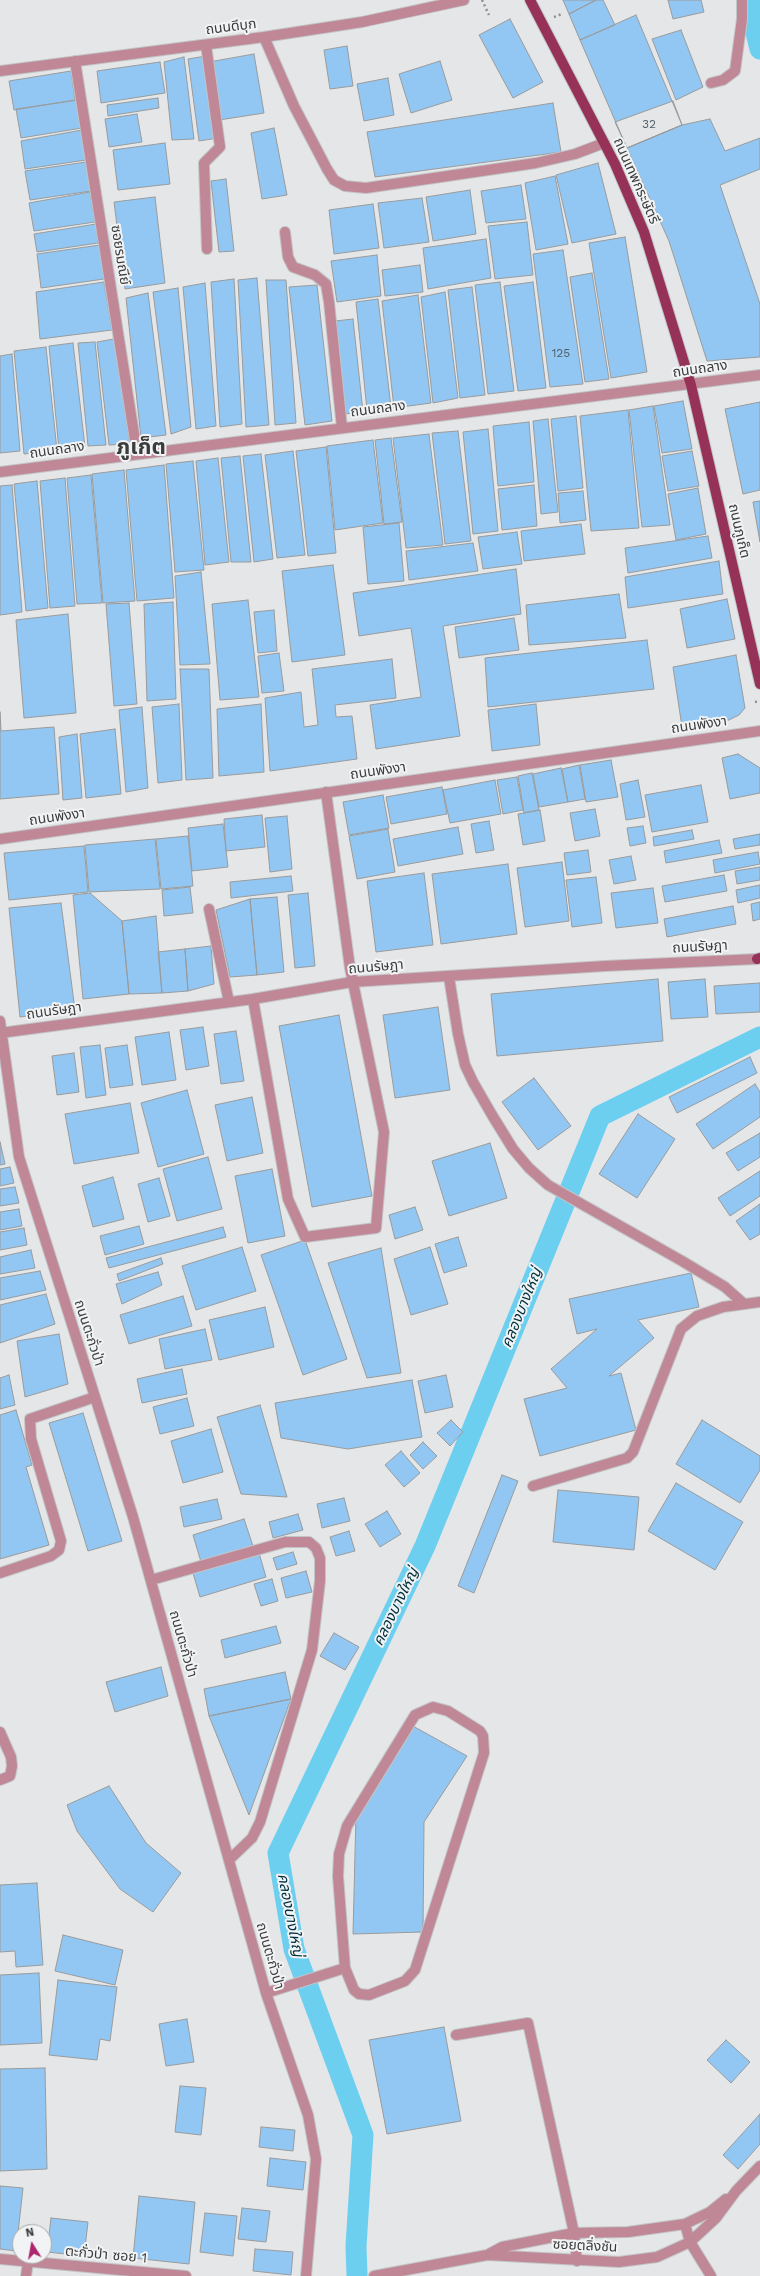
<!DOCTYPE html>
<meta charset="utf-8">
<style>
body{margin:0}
#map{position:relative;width:760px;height:2276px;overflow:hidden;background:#e4e6e7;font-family:"Work Sans",sans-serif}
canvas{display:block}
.north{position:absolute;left:12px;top:2224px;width:40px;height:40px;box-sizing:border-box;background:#f1f3f4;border:1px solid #a8aaaa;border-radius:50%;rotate:349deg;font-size:11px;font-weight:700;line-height:16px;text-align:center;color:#3b3c3c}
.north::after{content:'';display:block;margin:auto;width:14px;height:18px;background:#ac266d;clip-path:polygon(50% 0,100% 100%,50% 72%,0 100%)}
</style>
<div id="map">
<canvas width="760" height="2276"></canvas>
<div class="north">N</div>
</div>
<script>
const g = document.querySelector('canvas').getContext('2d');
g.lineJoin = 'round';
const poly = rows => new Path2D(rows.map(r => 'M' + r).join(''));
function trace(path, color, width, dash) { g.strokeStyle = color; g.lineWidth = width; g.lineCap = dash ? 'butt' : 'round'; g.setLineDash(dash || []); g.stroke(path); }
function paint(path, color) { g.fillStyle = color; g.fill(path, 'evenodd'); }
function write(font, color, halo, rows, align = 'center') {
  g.font = font + ' "Work Sans","Noto Sans Thai",sans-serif'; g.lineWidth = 4; g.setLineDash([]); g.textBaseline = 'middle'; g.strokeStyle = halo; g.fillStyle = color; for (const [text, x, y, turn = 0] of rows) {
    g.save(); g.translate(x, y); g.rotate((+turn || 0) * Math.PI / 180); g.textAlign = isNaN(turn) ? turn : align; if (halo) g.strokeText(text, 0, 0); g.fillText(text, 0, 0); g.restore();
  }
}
trace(poly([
 [755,0,753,20,760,49],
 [357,2276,356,2246,363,2135,294,1949,278,1853,425,1546,600,1116,760,1037]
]), '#6ccff0', 21);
const building = poly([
 [563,0,596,0,569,14,563,0],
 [596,0,603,0,615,25,580,40,569,14,596,0],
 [668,0,701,0,704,12,673,19,668,0],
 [636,15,682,125,627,148,580,40,636,15],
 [510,19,543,82,513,98,479,35,510,19],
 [681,30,703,87,676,100,652,39,681,30],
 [347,46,353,86,330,89,324,50,347,46],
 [254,54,264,113,219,120,209,62,254,54],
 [206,56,218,138,199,141,188,59,206,56],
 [184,57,194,139,172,140,164,62,184,57],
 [440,61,452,100,411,113,399,74,440,61],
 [160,62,165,93,101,103,97,71,160,62],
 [71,71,75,100,14,110,9,81,71,71],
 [388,78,394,115,364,121,357,84,388,78],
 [158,98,159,108,108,116,107,105,158,98],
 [78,100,82,128,21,138,16,109,78,100],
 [673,101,682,125,627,148,615,122,673,101],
 [553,103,561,152,375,177,367,132,553,103],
 [137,114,142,142,109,147,105,119,137,114],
 [710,119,725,151,760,138,760,169,720,185,760,304,760,357,707,361,669,241,627,148,682,125,710,119],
 [274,128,287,195,262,199,251,133,274,128],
 [82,130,86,160,25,169,21,141,82,130],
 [165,143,170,184,118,190,113,150,165,143],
 [86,162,91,191,30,200,25,171,86,162],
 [598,163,616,234,572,243,556,175,598,163],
 [555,176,568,244,536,250,525,183,555,176],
 [226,179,234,251,219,252,211,181,226,179],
 [521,185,526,219,486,223,481,191,521,185],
 [470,190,476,234,433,241,426,197,470,190],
 [90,192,95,222,34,231,29,203,90,192],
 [155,197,165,283,125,289,114,202,155,197],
 [422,198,429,242,384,248,378,203,422,198],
 [373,204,379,248,334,254,329,210,373,204],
 [527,222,533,275,495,279,488,226,527,222],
 [96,224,98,243,37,252,34,234,96,224],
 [625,237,647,372,611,378,589,243,625,237],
 [486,239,491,278,428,289,423,248,486,239],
 [100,245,104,279,41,288,37,254,100,245],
 [563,250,583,384,550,387,533,254,563,250],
 [377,255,381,296,337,302,331,261,377,255],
 [420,265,423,292,385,296,382,270,420,265],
 [592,273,609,379,585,382,570,277,592,273],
 [257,278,269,425,246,427,238,280,257,278],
 [234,279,242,424,220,427,211,282,234,279],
 [266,280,286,280,296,423,275,425,266,280],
 [104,282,112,330,40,339,36,292,104,282],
 [500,282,514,391,488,394,475,285,500,282],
 [533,282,546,388,518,391,504,286,533,282],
 [205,283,216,426,196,429,183,287,205,283],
 [317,285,332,421,305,425,289,287,317,285],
 [472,287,485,395,460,398,448,290,472,287],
 [178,288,191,427,171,434,153,292,178,288],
 [445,292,458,398,433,403,421,297,445,292],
 [148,293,166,435,141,438,126,298,148,293],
 [418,295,431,403,394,408,382,301,418,295],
 [378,299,391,407,367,410,356,302,378,299],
 [353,319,363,412,345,414,335,321,353,319],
 [114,339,130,444,109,445,97,342,114,339],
 [95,342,106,445,88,446,78,343,95,342],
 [73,343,85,447,59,450,49,346,73,343],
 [46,347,57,450,24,454,14,351,46,347],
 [12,354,20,451,0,453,0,356,12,354],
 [683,401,692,449,662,453,654,406,683,401],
 [760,402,760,490,743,494,725,409,760,402],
 [653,406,670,525,642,527,629,410,653,406],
 [628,410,639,528,591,531,580,416,628,410],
 [576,416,583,488,558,491,551,419,576,416],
 [548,419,558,512,541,514,533,421,548,419],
 [529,422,534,482,498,486,493,426,529,422],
 [488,429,498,531,473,534,463,432,488,429],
 [458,431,471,541,445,544,432,433,458,431],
 [429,434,443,545,406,548,393,438,429,434],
 [391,438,402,522,384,524,375,440,391,438],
 [373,440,383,523,335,530,327,446,373,440],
 [326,447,336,553,308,556,296,451,326,447],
 [293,451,305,555,277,558,265,455,293,451],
 [692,451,699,486,668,491,662,456,692,451],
 [261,454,273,559,254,562,243,456,261,454],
 [240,456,251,562,231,562,221,458,240,456],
 [218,458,229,562,205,565,196,461,218,458],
 [193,461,204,570,175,572,166,464,193,461],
 [164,465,174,598,137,601,126,470,164,465],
 [124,470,135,601,103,603,92,474,124,470],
 [91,475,102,603,77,604,67,478,91,475],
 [65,478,75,606,50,608,40,481,65,478],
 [37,481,48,608,26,611,14,484,37,481],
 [12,485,22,612,0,615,0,486,12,485],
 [534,485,537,526,502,530,498,489,534,485],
 [698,488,706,534,676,540,668,494,698,488],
 [583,491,586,520,560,523,558,493,583,491],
 [760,501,760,542,753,502,760,501],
 [399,523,404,581,368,584,363,527,399,523],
 [581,524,585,554,524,561,521,531,581,524],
 [517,532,522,564,483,569,478,537,517,532],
 [708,536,712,558,628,573,625,548,708,536],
 [473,543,478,571,409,580,406,551,473,543],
 [719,561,723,594,628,608,625,577,719,561],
 [333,565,345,655,292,662,282,571,333,565],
 [516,569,521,614,443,626,460,736,376,749,370,705,421,697,411,628,359,636,353,593,516,569],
 [201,572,210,664,180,665,175,576,201,572],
 [619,594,626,638,529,645,526,605,619,594],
 [727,599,735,639,687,648,680,609,727,599],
 [248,600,259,697,220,700,212,604,248,600],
 [173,602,176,699,147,701,144,604,173,602],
 [129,603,137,704,114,706,106,604,129,603],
 [274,610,277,651,258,653,254,612,274,610],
 [68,614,76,713,24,718,16,620,68,614],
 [514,618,519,650,459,658,455,627,514,618],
 [647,640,654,689,488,707,485,658,647,640],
 [279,653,284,691,262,693,258,656,279,653],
 [736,655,745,708,739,715,729,720,682,727,673,667,736,655],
 [392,659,396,698,335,705,336,717,352,716,357,759,270,771,265,698,301,692,304,727,318,725,312,669,392,659],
 [180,669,209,669,213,778,186,780,180,669],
 [179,704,182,780,158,783,152,707,179,704],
 [261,704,264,772,219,776,217,709,261,704],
 [536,704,540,745,492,751,488,710,536,704],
 [142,707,148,788,126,792,119,710,142,707],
 [0,712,1,731,54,727,59,794,0,799,0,712],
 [115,729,121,794,86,798,80,734,115,729],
 [77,734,82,798,63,800,59,737,77,734],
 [738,754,760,768,760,793,730,799,722,758,738,754],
 [611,760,618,797,586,802,580,765,611,760],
 [579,765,585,799,568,802,562,769,579,765],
 [561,768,568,802,539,807,533,774,561,768],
 [532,773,539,810,524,813,518,776,532,773],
 [517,777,523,810,503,814,497,780,517,777],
 [495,780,501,814,450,823,443,790,495,780],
 [638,780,645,817,626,820,620,784,638,780],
 [701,785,708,822,652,832,645,795,701,785],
 [442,787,447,814,391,824,386,797,442,787],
 [383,795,389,828,349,835,343,802,383,795],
 [595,809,600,836,575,841,570,813,595,809],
 [540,810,545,841,523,845,518,814,540,810],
 [262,815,265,847,226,851,224,819,262,815],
 [287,816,292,869,270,872,265,818,287,816],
 [489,821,494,850,476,853,471,824,489,821],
 [223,824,228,867,192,871,188,828,223,824],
 [643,826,646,843,630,846,627,828,643,826],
 [458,827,463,854,398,866,393,839,458,827],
 [388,829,395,872,357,879,349,836,388,829],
 [692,830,694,839,654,846,653,837,692,830],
 [760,834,760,845,735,849,733,839,760,834],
 [188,836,193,886,161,889,156,839,188,836],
 [155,839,160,889,89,892,85,845,155,839],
 [719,840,722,853,666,863,664,851,719,840],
 [84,846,88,892,9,900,4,853,84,846],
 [588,850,591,872,567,875,564,853,588,850],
 [758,852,760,864,715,873,713,860,758,852],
 [631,856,636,880,614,884,609,860,631,856],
 [562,862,569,921,525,927,517,868,562,862],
 [508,864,517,934,441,944,432,874,508,864],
 [760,867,760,880,737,884,735,871,760,867],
 [424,873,433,945,376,952,367,881,424,873],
 [724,875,727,891,665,902,662,886,724,875],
 [291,876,293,891,231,898,230,882,291,876],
 [596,877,602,923,572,927,566,880,596,877],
 [760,885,760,898,738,903,736,890,760,885],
 [190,887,193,913,164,916,162,890,190,887],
 [653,888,658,923,616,928,611,893,653,888],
 [90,893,122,921,129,994,83,999,73,895,90,893],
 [308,893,315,966,295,968,288,895,308,893],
 [277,897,284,972,257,975,250,899,277,897],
 [250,899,257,975,230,977,216,910,250,899],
 [760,902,760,919,753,921,751,904,760,902],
 [61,903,75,1010,20,1017,9,908,61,903],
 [733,906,736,924,667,937,664,919,733,906],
 [156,916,162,993,129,994,122,921,156,916],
 [211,946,214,984,188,991,185,949,211,946],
 [185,949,188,991,162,993,158,952,185,949],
 [658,979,663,1041,497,1056,491,994,658,979],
 [705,979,708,1017,671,1019,668,982,705,979],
 [760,983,760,1012,716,1014,714,986,760,983],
 [438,1007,450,1090,395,1098,383,1015,438,1007],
 [339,1015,372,1196,312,1207,279,1026,339,1015],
 [203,1027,209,1066,186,1070,180,1030,203,1027],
 [236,1031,244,1081,221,1084,214,1034,236,1031],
 [169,1032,176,1080,142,1085,135,1037,169,1032],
 [100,1045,106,1095,86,1098,80,1047,100,1045],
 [127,1045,133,1085,110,1088,105,1048,127,1045],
 [74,1053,79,1092,57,1095,52,1056,74,1053],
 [750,1057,757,1073,677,1113,669,1097,750,1057],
 [534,1078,571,1126,538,1150,502,1102,534,1078],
 [755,1084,760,1092,760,1117,713,1149,696,1124,755,1084],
 [187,1090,204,1154,158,1167,141,1103,187,1090],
 [252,1097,263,1153,227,1161,215,1105,252,1097],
 [130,1103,139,1153,74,1164,65,1114,130,1103],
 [638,1114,675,1139,637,1198,599,1174,638,1114],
 [760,1133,760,1157,738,1171,726,1153,760,1133],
 [0,1142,5,1164,0,1165,0,1142],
 [490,1143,507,1198,449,1216,432,1161,490,1143],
 [208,1157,222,1209,177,1221,163,1169,208,1157],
 [10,1167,14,1183,0,1186,0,1169,10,1167],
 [272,1169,285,1236,248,1243,235,1176,272,1169],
 [760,1171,760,1196,730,1216,718,1198,760,1171],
 [113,1177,124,1219,93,1227,82,1186,113,1177],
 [159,1178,170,1216,148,1222,138,1184,159,1178],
 [15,1187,19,1203,0,1206,0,1189,15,1187],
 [760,1204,760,1234,750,1240,736,1221,760,1204],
 [415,1207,423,1230,395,1239,389,1215,415,1207],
 [19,1209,22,1226,0,1230,0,1212,19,1209],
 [139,1226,144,1244,105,1255,100,1236,139,1226],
 [223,1227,226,1237,109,1268,106,1258,223,1227],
 [24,1228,27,1245,0,1250,0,1232,24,1228],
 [458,1237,467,1266,444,1273,435,1244,458,1237],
 [305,1240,347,1359,303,1375,261,1255,305,1240],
 [242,1247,256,1291,196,1310,182,1266,242,1247],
 [430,1247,448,1304,411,1315,394,1259,430,1247],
 [381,1248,401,1373,367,1378,328,1263,381,1248],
 [31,1250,35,1268,0,1274,0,1257,31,1250],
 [161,1258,163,1264,119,1281,117,1274,161,1258],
 [40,1271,46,1290,0,1300,0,1278,40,1271],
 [158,1272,162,1285,122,1304,116,1284,158,1272],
 [691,1273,699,1307,638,1320,654,1338,609,1376,621,1373,636,1430,540,1456,524,1399,567,1388,551,1369,597,1329,577,1334,569,1299,691,1273],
 [46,1294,55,1324,0,1343,0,1305,46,1294],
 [183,1296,192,1326,129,1344,120,1315,183,1296],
 [265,1307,274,1347,219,1360,209,1320,265,1307],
 [205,1329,212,1360,165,1369,159,1339,205,1329],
 [59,1334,68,1384,25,1397,17,1341,59,1334],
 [182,1369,187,1394,142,1403,137,1379,182,1369],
 [9,1375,15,1405,0,1409,0,1378,9,1375],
 [446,1375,453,1407,425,1413,418,1381,446,1375],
 [412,1380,422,1437,348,1449,281,1438,275,1403,412,1380],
 [187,1398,194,1426,160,1434,153,1407,187,1398],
 [260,1405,287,1497,241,1494,217,1417,260,1405],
 [16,1410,32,1465,26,1467,49,1545,0,1559,0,1415,16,1410],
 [83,1413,122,1541,88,1551,49,1423,83,1413],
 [451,1420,463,1432,450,1446,437,1433,451,1420],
 [702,1420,760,1456,760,1470,740,1503,676,1464,702,1420],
 [211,1429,223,1472,183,1483,171,1441,211,1429],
 [423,1442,437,1456,423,1469,410,1455,423,1442],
 [401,1451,420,1473,404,1487,385,1465,401,1451],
 [502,1475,518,1481,474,1593,458,1586,502,1475],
 [676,1483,743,1522,715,1570,648,1531,676,1483],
 [558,1490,639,1497,634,1550,553,1542,558,1490],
 [344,1498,350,1521,322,1528,317,1504,344,1498],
 [217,1499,222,1519,184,1527,180,1507,217,1499],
 [387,1511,401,1534,380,1547,365,1524,387,1511],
 [298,1514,303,1530,273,1538,269,1522,298,1514],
 [244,1519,253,1546,201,1562,193,1535,244,1519],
 [349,1531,355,1551,336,1556,330,1537,349,1531],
 [293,1552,297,1564,277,1570,273,1558,293,1552],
 [259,1553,266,1577,200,1597,193,1573,259,1553],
 [306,1571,312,1592,286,1598,281,1578,306,1571],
 [272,1579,278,1601,261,1606,254,1584,272,1579],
 [276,1626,281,1643,225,1658,221,1640,276,1626],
 [334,1633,359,1647,345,1670,320,1656,334,1633],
 [161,1667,168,1696,115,1712,106,1682,161,1667],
 [285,1672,291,1699,209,1716,204,1689,285,1672],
 [291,1699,249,1815,209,1716,291,1699],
 [411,1725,467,1756,424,1822,423,1932,353,1934,356,1814,411,1725],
 [109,1786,146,1843,181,1873,153,1912,120,1889,77,1831,67,1805,109,1786],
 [37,1883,43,1965,16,1967,15,1951,0,1952,0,1885,37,1883],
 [63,1935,123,1950,115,1985,55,1971,63,1935],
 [39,1973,42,2043,0,2045,0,1975,39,1973],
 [58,1980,117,1987,110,2041,100,2039,97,2060,49,2055,58,1980],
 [187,2019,194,2062,166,2066,159,2024,187,2019],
 [444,2027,461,2121,387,2134,369,2040,444,2027],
 [726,2040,750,2062,731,2083,707,2060,726,2040],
 [45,2068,47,2169,0,2171,0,2069,45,2068],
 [180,2086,206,2088,201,2135,175,2132,180,2086],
 [760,2114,760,2144,738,2169,723,2155,760,2114],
 [261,2127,295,2130,293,2151,259,2147,261,2127],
 [270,2158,306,2162,303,2190,267,2186,270,2158],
 [0,2186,23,2188,16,2251,0,2249,0,2186],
 [139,2196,195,2202,189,2264,133,2258,139,2196],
 [242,2208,270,2211,266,2242,238,2239,242,2208],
 [205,2213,237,2216,233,2256,200,2252,205,2213],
 [51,2218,88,2222,84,2256,47,2252,51,2218],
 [255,2249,293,2252,291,2275,253,2271,255,2249]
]);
paint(building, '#92c7f3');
trace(building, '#999b9c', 1);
const minor = poly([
 [264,37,294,106,327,169,334,180,345,186,366,188,536,163,575,154,604,143],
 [206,45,220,147,204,163,207,249],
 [75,61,137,453],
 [0,71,264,37,362,22,464,0],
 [711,83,723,80,735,71,742,19,742,0],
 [285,232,288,257,293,267,315,275,326,284,329,302,342,428],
 [0,472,760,375],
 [0,839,760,731],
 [209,909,229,1002],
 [449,977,458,1034,465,1065,473,1082,492,1115,513,1149,529,1168,548,1185,682,1261,725,1287,743,1303],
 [253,999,288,1199,305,1237,376,1228,384,1132,350,968,326,792],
 [0,1021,19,1157,133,1517,266,1993,308,2115,316,2159,306,2276],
 [0,1033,253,999,352,982,605,966,757,959],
 [533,1486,627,1458,633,1452,681,1329,697,1316,723,1307,760,1302],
 [0,1573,51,1556,59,1550,61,1541,31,1439,30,1419,95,1397],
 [151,1580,285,1542,309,1542,316,1548,320,1558,320,1581,312,1650,260,1822,252,1838,229,1860],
 [0,1732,11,1757,12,1766,10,1776,0,1780],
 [266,1993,345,1968,338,1876,339,1854,347,1826,415,1715,433,1707,448,1711,480,1731,483,1736,484,1753,415,1970,405,1981,369,1995,359,1994,354,1990,345,1968],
 [456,2035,528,2023,574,2233,577,2261],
 [685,2224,690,2242,711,2276],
 [489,2254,502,2247,574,2233,628,2232,685,2224,710,2212,726,2199],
 [0,2259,186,2276],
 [26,2276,28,2262],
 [374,2276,487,2255,619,2262,657,2257,690,2242,716,2218,736,2191,760,2166]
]);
const major = poly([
 [530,0,615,164,644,232,691,385,760,684],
 [757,959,760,958]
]);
trace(minor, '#c2c4c5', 12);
trace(major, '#c2c4c5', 12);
trace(poly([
 [482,0,489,15],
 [554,17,562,14],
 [755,702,760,701]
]), '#8d8e8f', 2.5, [2, 3]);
trace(minor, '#c08797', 10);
trace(major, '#963158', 10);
write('12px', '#515f6a', null, [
 ["32",649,124],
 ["125",561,353]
]);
write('14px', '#3b3c3c', '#f1f3f4', [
 ["ถนนดีบุก",231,27,-7],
 ["ถนนเทพกระษัตรี",636,181,66],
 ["ซอยรมณีย์",120,255,81],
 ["ถนนถลาง",700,369,-8],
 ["ถนนถลาง",378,409,-7],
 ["ถนนถลาง",57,450,-8],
 ["ถนนภูเก็ต",739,531,77],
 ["ถนนพังงา",699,725,-8],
 ["ถนนพังงา",378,771,-8],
 ["ถนนพังงา",57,817,-8],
 ["ถนนรัษฎา",700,947,-3],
 ["ถนนรัษฎา",376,967,-5],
 ["ถนนรัษฎา",54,1011,-8],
 ["ถนนตะกั่วป่า",89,1333,72],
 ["ถนนตะกั่วป่า",183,1644,74],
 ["ถนนตะกั่วป่า",270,1956,74],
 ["ซอยตลิ่งชัน",585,2246,3],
 ["ตะกั่วป่า ซอย 1",106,2255,5]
]);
write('italic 15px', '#00313e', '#f1f3f4', [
 ["คลองบางใหญ่",522,1308,-68],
 ["คลองบางใหญ่",396,1607,-64],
 ["คลองบางใหญ่",290,1915,79]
]);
write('bold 22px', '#3b3c3c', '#f1f3f4', [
 ["ภูเก็ต",141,448]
]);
</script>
